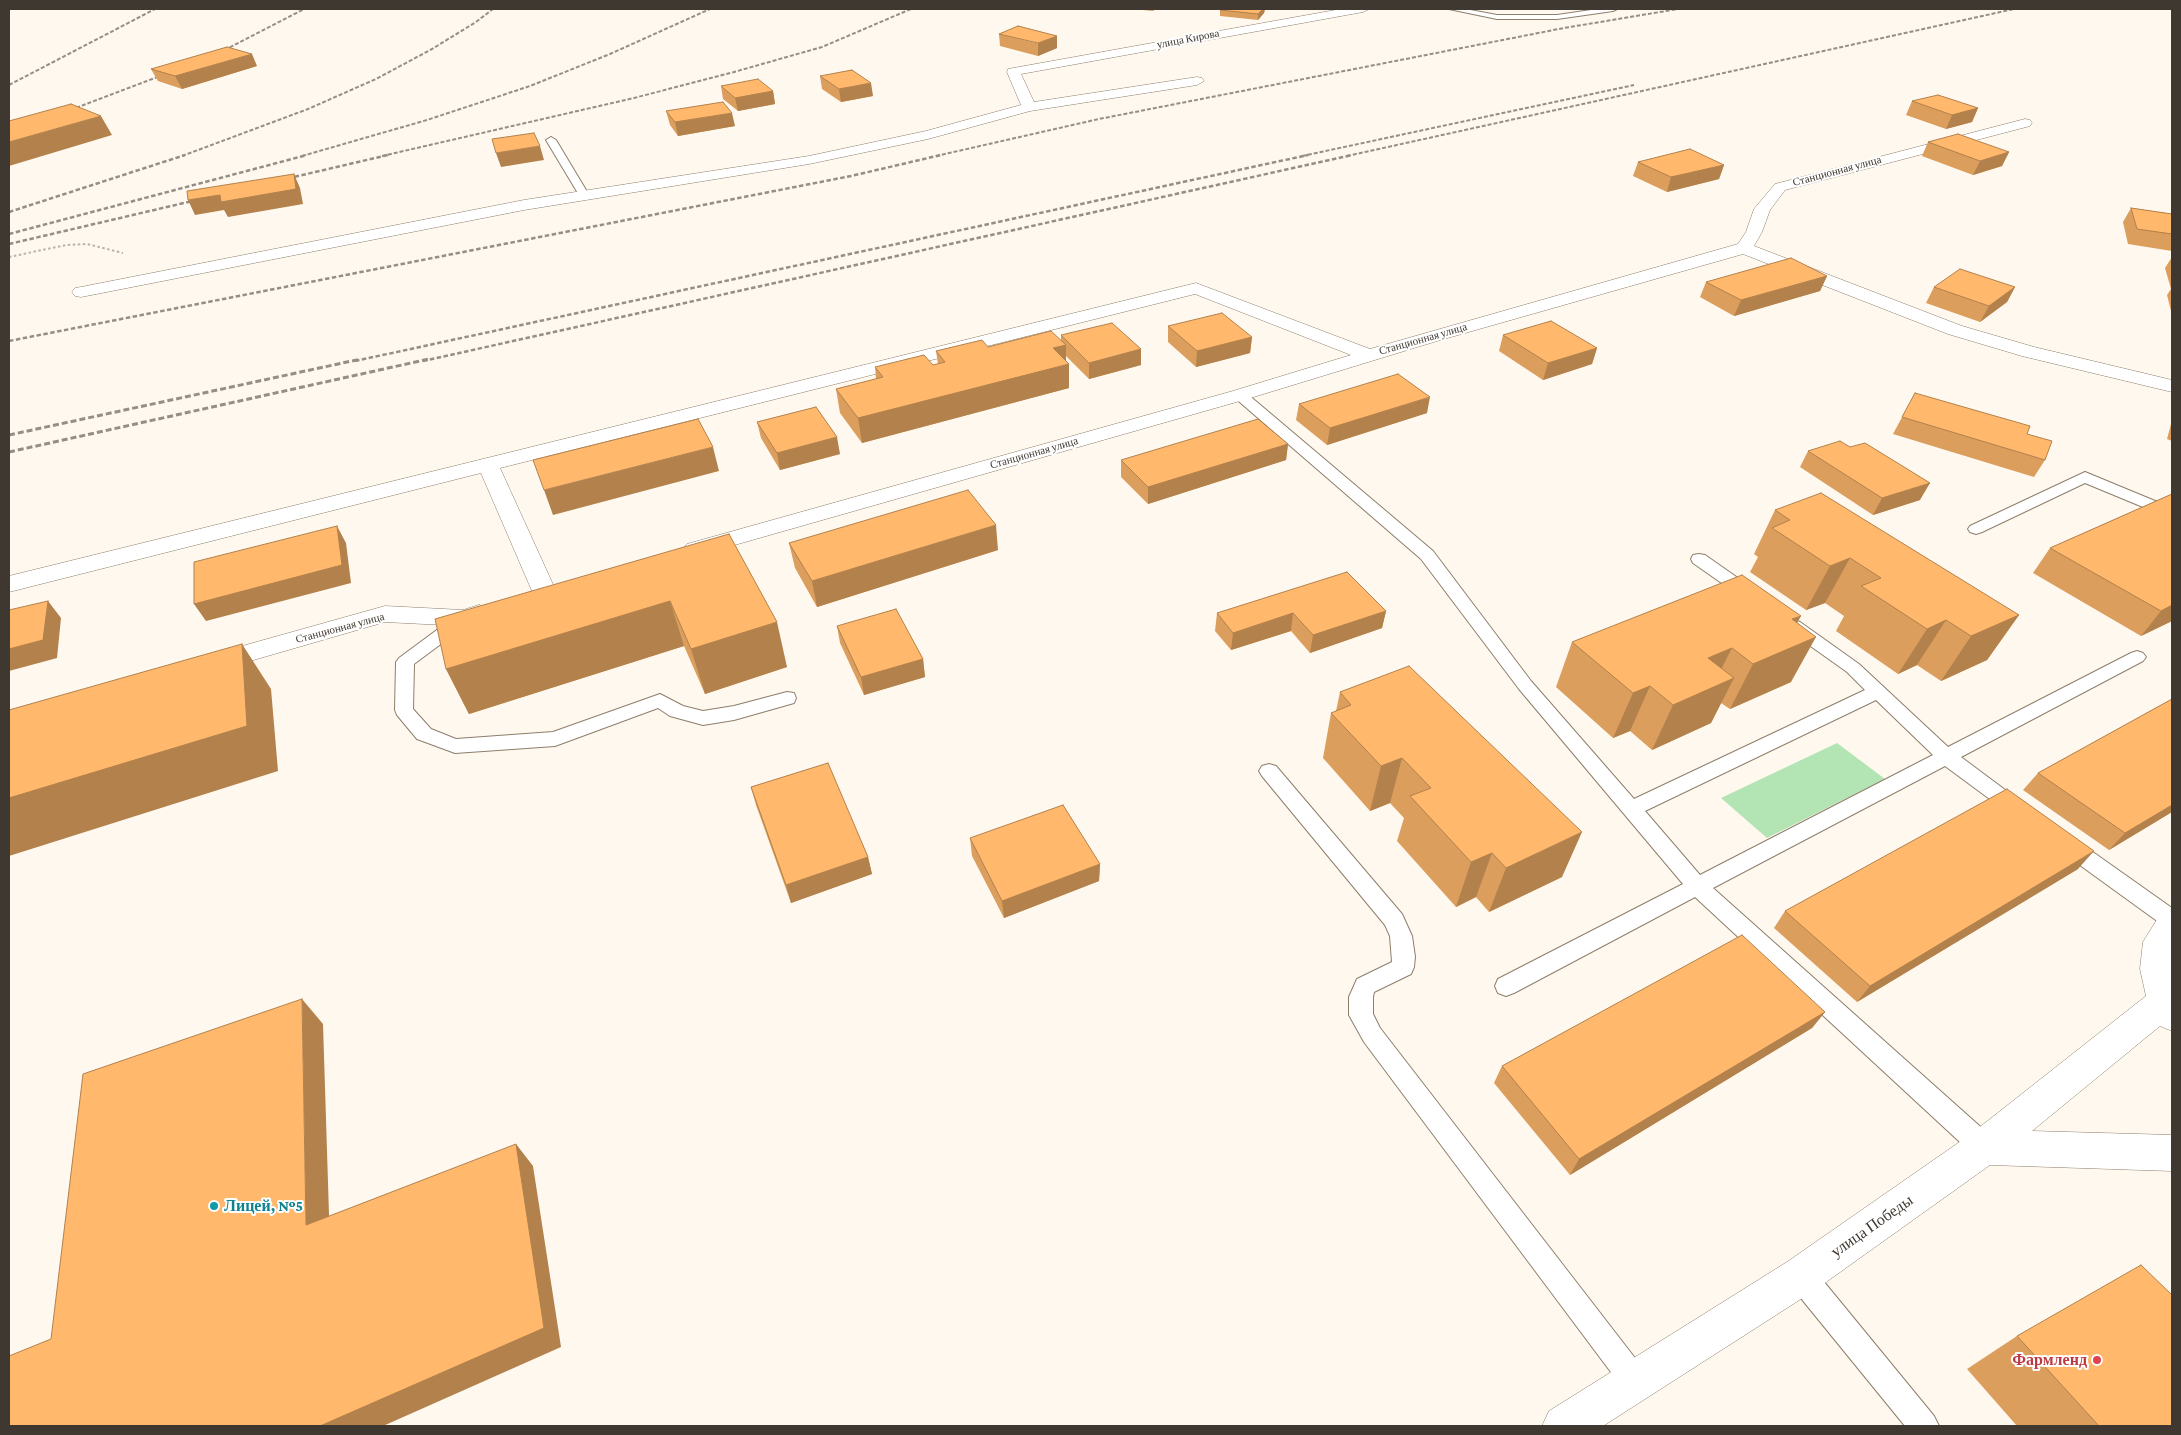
<!DOCTYPE html>
<meta charset="utf-8">
<style>
body{margin:0}
#map{position:relative;width:2181px;height:1435px;overflow:hidden;background:#fff8ef;font-family:"Crimson Pro",serif}
canvas{display:block}
.frame{position:absolute;inset:0;border:10px solid #3f3830;pointer-events:none}
</style>
<div id="map">
<canvas width="2181" height="1435"></canvas>
<div class="frame"></div>
</div>
<script>
const g = document.querySelector('canvas').getContext('2d');
g.lineJoin = 'round';
function paint(path, color) { g.fillStyle = color; g.fill(path, 'evenodd'); }
const poly = rows => new Path2D(rows.map(r => 'M' + r).join(''));
function trace(path, color, width, dash) { g.strokeStyle = color; g.lineWidth = width; g.lineCap = dash ? 'butt' : 'round'; g.setLineDash(dash || []); g.stroke(path); }
function write(font, color, halo, rows, align = 'center') {
  g.font = font + ' "Crimson Pro",serif'; g.lineWidth = 4; g.setLineDash([]); g.textBaseline = 'middle'; g.strokeStyle = halo; g.fillStyle = color; for (const [text, x, y, turn = 0] of rows) {
    g.save(); g.translate(x, y); g.rotate((+turn || 0) * Math.PI / 180); g.textAlign = isNaN(turn) ? turn : align; if (halo) g.strokeText(text, 0, 0); g.fillText(text, 0, 0); g.restore();
  }
}
paint(poly([
 [1837,743,1885,779,1767,838,1721,798]
]), '#b3e4b3');
const service = poly([
 [1449,9,1465,9,1497,15,1557,15,1598,9,1617,9,1613,11,1557,19,1497,19,1449,9],
 [551,137,556,140,589,195,588,197,584,198,579,195,546,140,551,137],
 [1240,391,1245,392,1433,551,1531,681,1634,799,1865,690,1847,672,1788,630,1785,626,1788,622,1794,620,1800,622,1859,664,1948,747,2131,653,2137,651,2143,653,2146,657,2143,661,1961,757,2024,804,2027,809,2024,814,2017,817,2010,814,1945,766,1713,888,1993,1138,1997,1147,1993,1156,1984,1159,1975,1156,1695,897,1514,993,1506,996,1498,993,1495,986,1498,979,1683,884,1519,689,1421,559,1235,398,1233,395,1240,391],
 [1876,700,1933,755,1700,875,1645,811,1876,700],
 [2085,472,2172,508,2172,519,2085,483,1982,532,1976,534,1970,532,1968,529,1970,526,2085,472],
 [1699,554,1705,555,1755,590,1757,594,1755,598,1749,599,1743,598,1693,563,1691,559,1693,555,1699,554],
 [459,616,465,618,468,622,465,626,414,664,413,709,431,729,456,739,553,732,660,694,683,706,703,711,734,706,787,692,794,693,796,698,794,703,734,720,703,725,670,716,658,708,555,746,455,753,417,739,397,715,395,710,396,662,399,658,453,618,459,616],
 [1269,764,1276,766,1402,914,1412,936,1415,957,1414,967,1411,974,1374,992,1373,997,1373,1014,1380,1028,1645,1371,1649,1381,1645,1391,1635,1395,1625,1391,1364,1042,1349,1015,1349,997,1357,979,1392,962,1390,936,1385,925,1262,776,1259,771,1262,766,1269,764],
 [2066,836,2073,838,2172,908,2172,929,2164,926,2059,850,2056,844,2059,838,2066,836],
 [1801,1262,1811,1266,1934,1416,1939,1426,1905,1426,1791,1286,1787,1276,1791,1266,1801,1262]
]);
const minor = poly([
 [1341,9,1369,9,1363,12,1021,74,1034,102,1197,77,1202,78,1204,81,1197,85,1030,111,928,139,809,164,524,210,81,297,75,296,72,292,75,288,81,287,524,200,809,156,926,131,1021,105,1007,72,1008,69,1341,9],
 [2025,119,2030,120,2032,123,2030,126,1785,190,1770,210,1762,232,1754,246,1962,326,2034,347,2172,380,2172,392,2022,356,1948,334,1743,254,1437,341,1247,399,703,554,695,556,687,554,683,549,687,544,1233,391,1351,355,1195,294,500,468,556,591,553,597,544,599,535,597,532,591,481,473,9,592,9,576,1196,283,1370,349,1738,244,1746,232,1754,209,1775,184,2025,119],
 [479,605,488,607,492,613,488,619,464,626,385,622,212,672,203,669,199,663,203,657,385,606,463,610,479,605]
]);
const tertiary = poly([
 [2172,909,2172,1031,2160,1026,2032,1131,2172,1135,2172,1171,1990,1165,1815,1290,1603,1426,1542,1426,1549,1411,1787,1262,1971,1134,2146,996,2140,969,2143,942,2161,913,2172,909]
]);
trace(service, '#8d7e6a', 2);
trace(minor, '#8d7e6a', 1);
trace(tertiary, '#8d7e6a', 1);
trace(poly([
 [9,257,66,245,87,244,123,253]
]), '#b9b2aa', 2, [2.5, 2.5]);
paint(service, '#fff');
paint(minor, '#fff');
paint(tertiary, '#fff');
trace(poly([
 [219,53,304,9],
 [9,85,155,9],
 [65,112,168,73],
 [182,156,308,109,376,79,432,49,476,22,493,9],
 [302,156,427,120,530,86,610,54,710,9],
 [382,156,634,98,734,72,822,47,911,9],
 [936,156,1099,119,1564,28,1678,9],
 [1302,156,1634,85],
 [1347,156,2014,9]
]), '#958e86', 2, [4, 2]);
trace(poly([
 [281,180,388,155],
 [9,212,185,155],
 [9,234,307,155],
 [9,244,201,199],
 [9,341,851,176,941,155],
 [355,361,1308,155],
 [423,361,1352,155]
]), '#958e86', 2.5, [4.5, 2.5]);
trace(poly([
 [9,435,361,359],
 [9,452,429,359]
]), '#958e86', 3, [6, 3]);
paint(poly([
 [1132,9,1156,9,1153,11],
 [1221,9,1265,9,1264,13,1258,20,1220,16,1220,10],
 [999,34,1057,48,1038,56,1000,46],
 [257,66,182,89,158,81,151,69],
 [820,76,873,96,841,102,822,89],
 [721,86,773,91,775,104,738,111,723,99],
 [1912,101,1978,108,1972,122,1946,129,1906,115],
 [666,111,735,126,678,136,670,125],
 [1928,142,2009,152,2002,166,1973,175,1922,156],
 [1638,162,1724,165,1719,179,1667,192,1633,176],
 [2131,208,2172,214,2172,251,2128,244,2123,222],
 [2172,257,2172,315,2167,295,2171,289,2165,268],
 [1827,276,1820,291,1734,316,1700,297,1706,282],
 [1934,287,2015,287,2007,302,1980,322,1926,303],
 [1168,326,1252,337,1250,353,1196,367,1168,342],
 [1061,335,1141,349,1141,365,1089,379,1066,356,1066,361,1069,364,1069,388,862,443,840,413,836,389,876,379,875,367,933,365,938,364,936,351,1061,341],
 [1503,335,1597,348,1592,364,1543,380,1499,351],
 [1915,393,2045,460,2034,477,1893,434],
 [1299,404,1427,413,1327,445,1296,420],
 [757,422,840,454,780,470,761,438],
 [2172,422,2172,441,2167,439,2171,424],
 [1288,444,1286,460,1148,504,1121,477,1121,460],
 [1808,451,1920,500,1873,515,1800,467],
 [2172,494,2172,621,2141,636,2033,573,2050,548],
 [1775,510,2019,615,1987,660,1941,681,1917,665,1898,674,1836,631,1844,616,1825,603,1806,610,1750,572,1758,557,1754,554],
 [729,534,787,667,705,694,684,646,469,714,446,669],
 [789,543,998,550,817,607,795,568],
 [1386,611,1382,628,1310,653,1291,631,1231,650,1215,631,1217,613],
 [1797,623,1791,682,1730,709,1721,703,1711,723,1652,750,1630,731,1613,738,1556,687,1572,642],
 [837,626,923,659,925,677,864,695,840,643],
 [1340,692,1562,877,1489,912,1476,897,1456,907,1397,841,1404,818,1390,803,1370,811,1323,758,1331,713,1336,711],
 [2172,699,2172,812,2109,850,2023,790,2038,773],
 [751,787,868,857,872,874,791,903,756,805],
 [970,838,1100,864,1099,881,1004,918,972,856],
 [2078,869,1857,1002,1774,928,1785,911],
 [1825,1012,1812,1028,1570,1175,1494,1083,1502,1066],
 [2017,1336,2172,1426,2017,1426,1967,1369]
]), '#db9e5d');
paint(poly([
 [1263,9,1265,9,1264,13,1258,20,1258,14],
 [1057,36,1057,48,1038,56,1038,43],
 [252,54,257,66,182,89,175,76],
 [871,83,873,96,841,102,839,89],
 [773,91,775,104,738,111,735,98],
 [1978,108,1972,122,1946,129,1952,115],
 [732,113,735,126,678,136,675,122],
 [101,116,112,135,9,166,9,142],
 [540,146,544,160,501,167,496,153],
 [2009,152,2002,166,1973,175,1980,161],
 [1724,165,1719,179,1667,192,1671,177],
 [294,174,300,188,303,204,228,217,224,210,195,215,188,200],
 [1827,276,1820,291,1734,316,1741,300],
 [2015,287,2007,302,1980,322,1989,306],
 [1252,337,1250,353,1196,367,1197,351],
 [1066,345,1066,365,1069,364,1069,388,862,443,858,418,1053,348],
 [1597,348,1592,364,1543,380,1548,363],
 [1141,349,1141,365,1089,379,1089,363],
 [1430,397,1427,413,1327,445,1330,428],
 [837,437,840,454,780,470,777,453],
 [1288,444,1286,460,1148,504,1148,487],
 [713,447,719,471,553,515,544,490],
 [1930,483,1920,500,1873,515,1882,498],
 [996,525,998,550,817,607,812,581],
 [337,526,346,543,351,583,206,621,194,604],
 [1850,558,1825,603,1806,610,1830,566],
 [48,601,61,618,57,658,9,671,9,649],
 [670,601,684,646,469,714,446,669],
 [2172,605,2172,621,2141,636,2161,611],
 [1386,611,1382,628,1310,653,1313,635],
 [1293,613,1291,631,1231,650,1233,633],
 [2019,615,1987,660,1941,681,1971,636],
 [1801,616,1781,652,1816,637,1791,682,1730,709,1753,664,1792,619],
 [1946,620,1917,665,1898,674,1927,629],
 [777,622,787,667,705,694,691,649],
 [242,644,271,689,278,771,9,856,9,798],
 [1732,648,1712,687,1734,678,1711,723,1652,750,1673,705,1708,658],
 [923,659,925,677,864,695,861,677],
 [1650,686,1630,731,1613,738,1633,693],
 [1402,758,1390,803,1370,811,1381,766],
 [2172,805,2172,812,2109,850,2125,833],
 [1582,832,1562,877,1489,912,1506,868],
 [2094,851,2078,869,1857,1002,1870,986],
 [1492,853,1476,897,1456,907,1471,862],
 [868,857,872,874,791,903,786,885],
 [1100,864,1099,881,1004,918,1002,901],
 [302,999,323,1024,330,1246,306,1225],
 [1825,1012,1812,1028,1570,1175,1579,1159],
 [516,1144,533,1166,561,1347,383,1426,320,1426]
]), '#b2814c');
const building = poly([
 [1221,9,1263,9,1258,14,1220,10,1221,9],
 [1018,26,1057,36,1038,43,999,34,1018,26],
 [227,47,252,54,175,76,151,69,227,47],
 [852,70,871,83,839,89,820,76,852,70],
 [758,79,773,91,735,98,721,86,758,79],
 [1938,95,1978,108,1952,115,1912,101,1938,95],
 [723,102,732,113,675,122,666,111,723,102],
 [71,104,101,116,9,142,9,121,71,104],
 [534,133,540,146,496,153,492,139,534,133],
 [1958,134,2009,152,1980,161,1928,142,1958,134],
 [1690,149,1724,165,1671,177,1638,162,1690,149],
 [294,174,296,189,221,202,220,195,188,200,187,191,294,174],
 [2131,208,2172,214,2172,234,2137,229,2131,208],
 [1791,258,1827,276,1741,300,1706,282,1791,258],
 [1960,269,2015,287,1989,306,1934,287,1960,269],
 [1222,313,1252,337,1197,351,1168,326,1222,313],
 [1551,321,1597,348,1548,363,1503,335,1551,321],
 [1112,323,1141,349,1089,363,1061,335,1112,323],
 [1051,331,1066,345,1053,348,1069,364,858,418,836,389,883,377,875,367,924,355,933,365,945,362,936,351,982,340,988,347,1051,331],
 [1398,374,1430,397,1330,428,1299,404,1398,374],
 [1915,393,2030,426,2027,434,2052,441,2045,460,1902,417,1915,393],
 [816,407,837,437,777,453,757,422,816,407],
 [698,419,713,447,544,490,533,460,698,419],
 [1258,419,1288,444,1148,487,1121,460,1258,419],
 [1840,441,1850,447,1865,443,1930,483,1882,498,1808,451,1840,441],
 [968,490,996,525,812,581,789,543,968,490],
 [1821,493,2019,615,1971,636,1946,620,1927,629,1861,586,1881,578,1850,558,1830,566,1772,528,1790,520,1775,510,1821,493],
 [2172,494,2172,605,2161,611,2050,548,2172,494],
 [337,526,342,565,194,604,194,562,337,526],
 [729,534,777,622,691,649,670,601,446,669,435,619,729,534],
 [1347,572,1386,611,1313,635,1293,613,1233,633,1217,613,1347,572],
 [1742,575,1801,616,1792,619,1816,637,1753,664,1732,648,1708,658,1734,678,1673,705,1650,686,1633,693,1572,642,1742,575],
 [48,601,43,640,9,649,9,610,48,601],
 [896,609,923,659,861,677,837,626,896,609],
 [242,644,247,726,9,798,9,710,242,644],
 [1409,666,1582,832,1506,868,1492,853,1471,862,1410,796,1431,788,1402,758,1381,766,1331,713,1351,705,1340,692,1409,666],
 [2172,699,2172,805,2125,833,2038,773,2172,699],
 [828,763,868,857,786,885,751,787,828,763],
 [2007,789,2094,851,1870,986,1785,911,2007,789],
 [1063,805,1100,864,1002,901,970,838,1063,805],
 [1742,935,1825,1012,1579,1159,1502,1066,1742,935],
 [302,999,306,1225,516,1144,544,1328,320,1426,9,1426,9,1356,51,1339,83,1074,302,999],
 [2141,1265,2172,1295,2172,1426,2099,1426,2017,1336,2141,1265]
]);
paint(building, '#ffb86c');
trace(building, '#b2814c', 1);
for (const [x, y, r, color] of [
 [214,1206,5,"#0f9aa8"],
 [2097,1360,5,"#e0444e"]
]) { const dot = new Path2D(); dot.arc(x, y, r, 0, 2 * Math.PI); g.fillStyle = color; g.fill(dot); trace(dot, '#fff', 2); }
write('11px', '#3f3830', '#fff', [
 ["улица Кирова",1188,39,-11],
 ["Станционная улица",1837,171,-15],
 ["Станционная улица",1423,339,-16],
 ["Станционная улица",1034,453,-16],
 ["Станционная улица",340,628,-15]
]);
write('bold 16px', '#0d838f', '#fff', [
 ["Лицей, №5",224,1206]
], 'left');
write('16px', '#3f3830', '#fff', [
 ["улица Победы",1872,1226,-35]
]);
write('bold 16px', '#be3a42', '#fff', [
 ["Фармленд",2087,1360]
], 'right');
</script>
